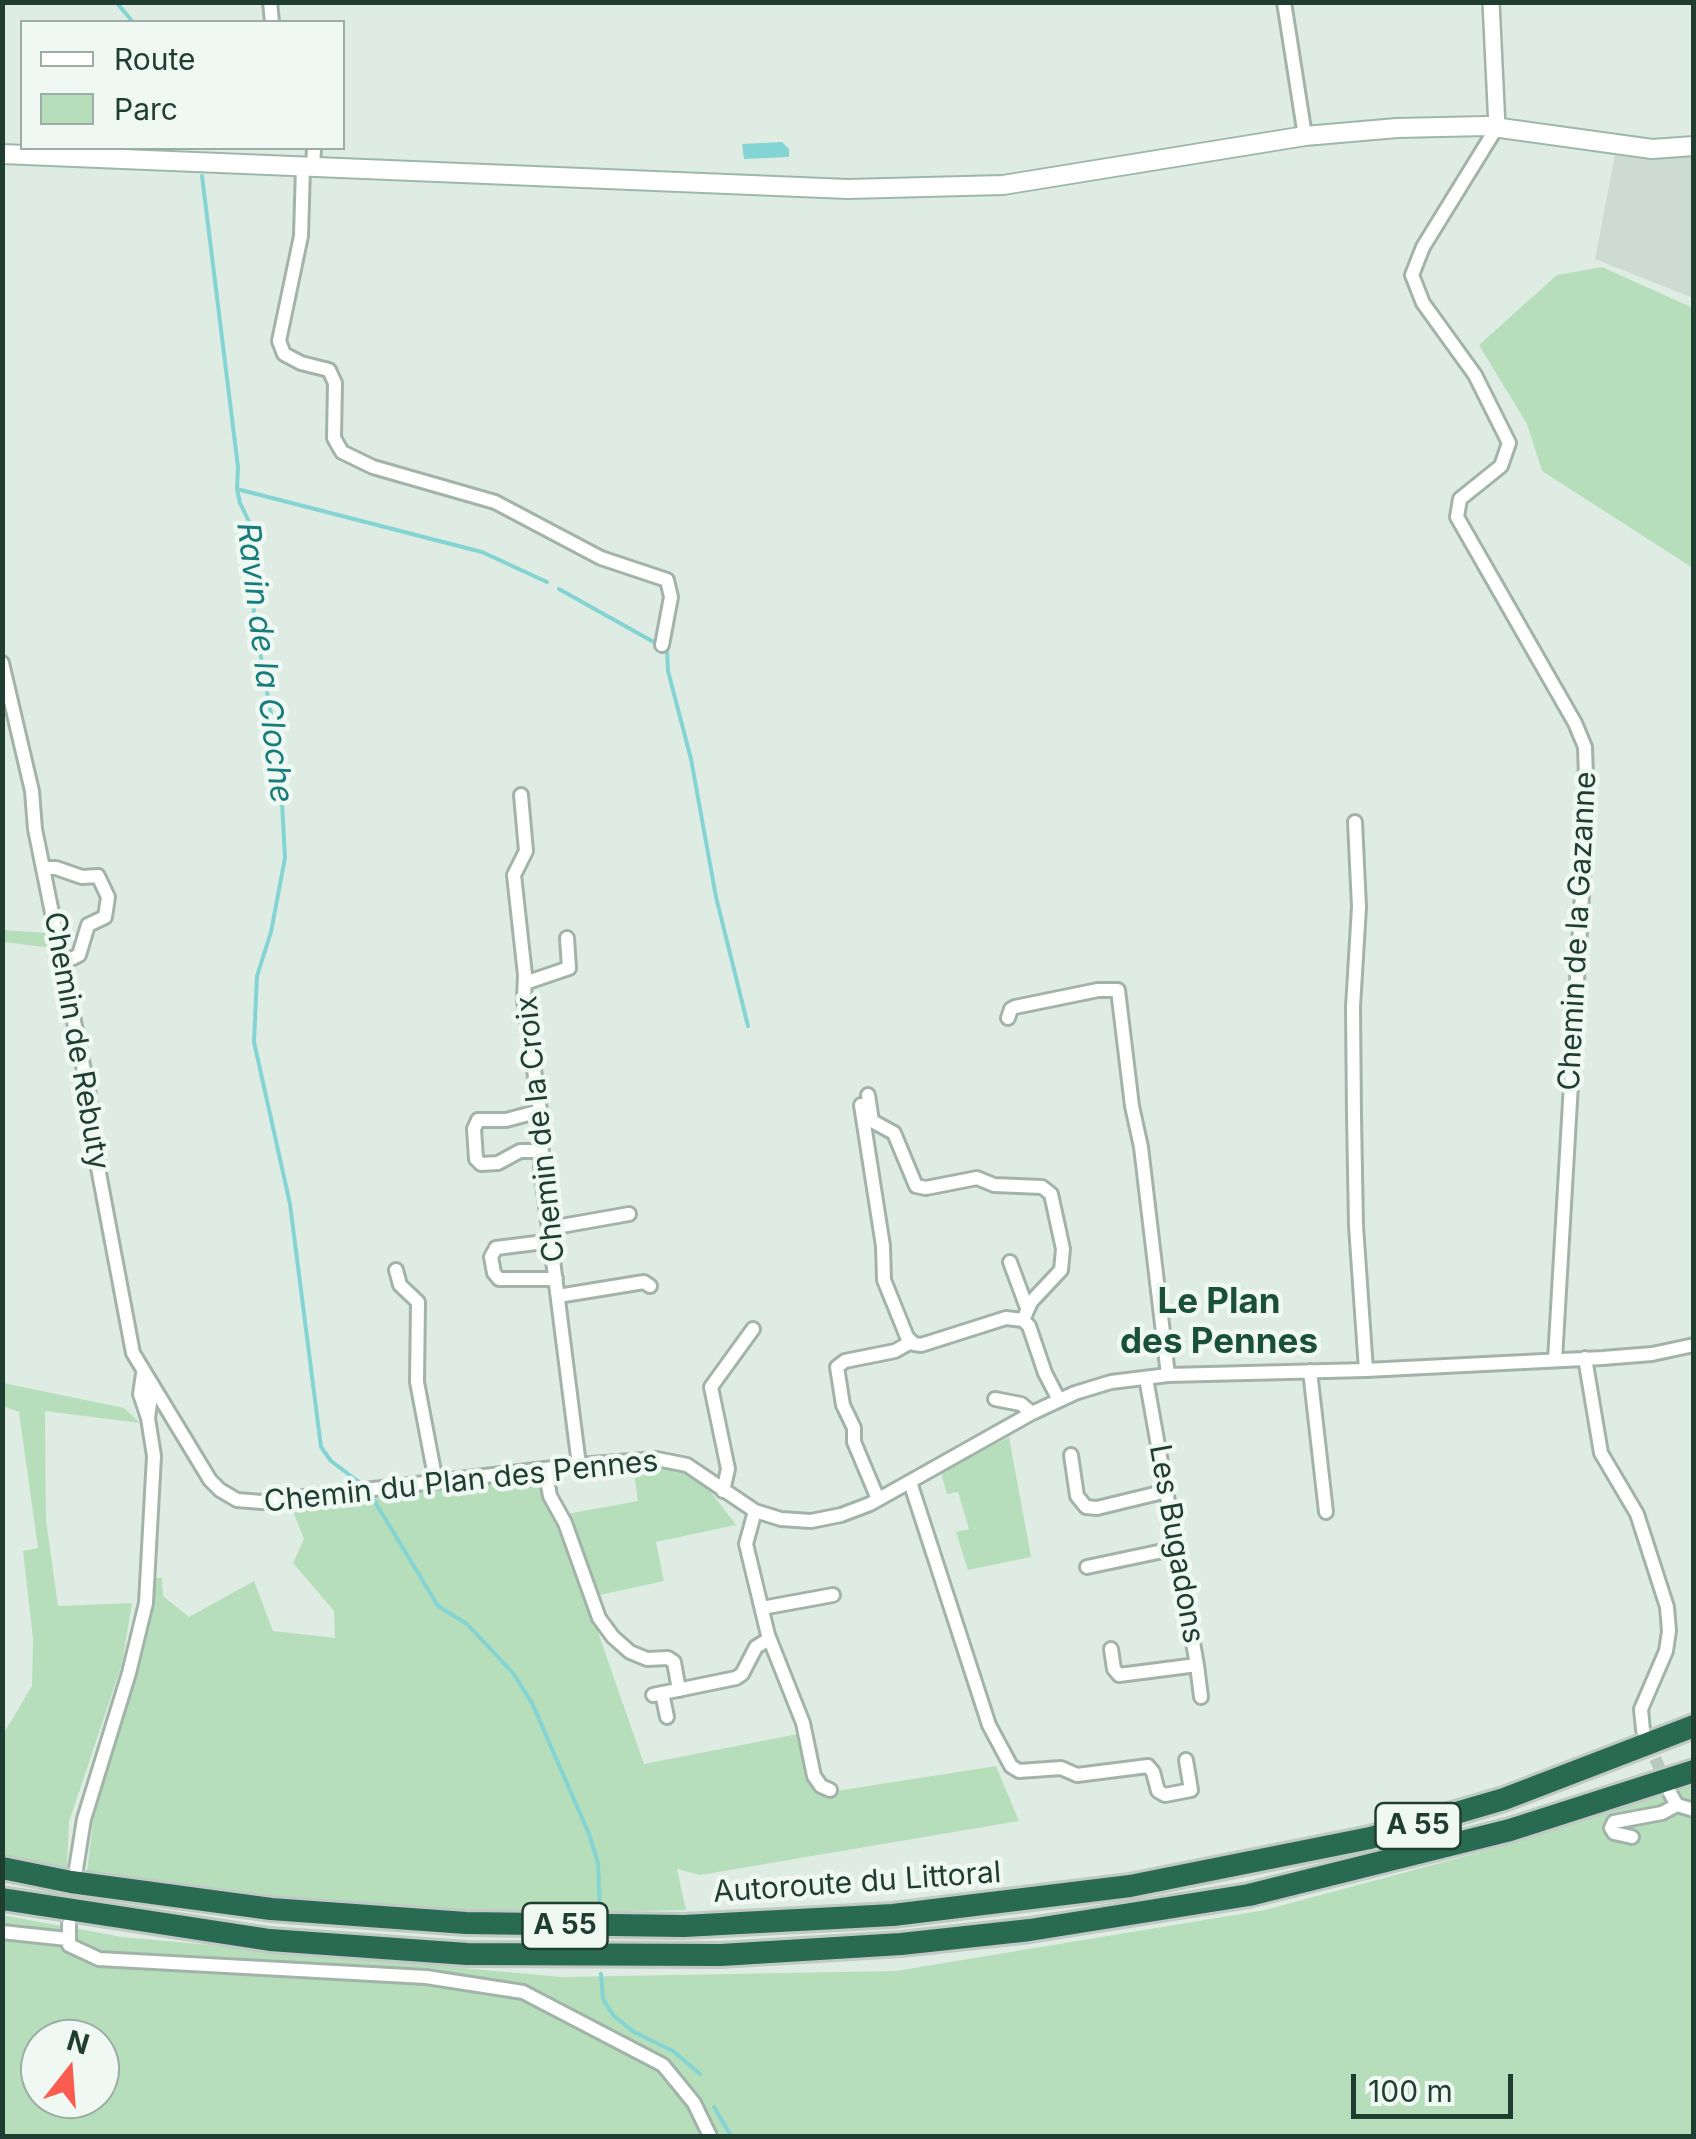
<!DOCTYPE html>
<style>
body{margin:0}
#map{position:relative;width:1696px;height:2139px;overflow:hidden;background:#dfece4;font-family:Inter,sans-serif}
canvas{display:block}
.frame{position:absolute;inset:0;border:5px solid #1f3d30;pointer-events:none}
.legend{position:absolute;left:20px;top:20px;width:325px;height:130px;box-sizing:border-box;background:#f0f8f3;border:2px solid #9cada5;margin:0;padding:12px 18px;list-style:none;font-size:30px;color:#1f3d30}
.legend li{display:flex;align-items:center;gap:20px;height:50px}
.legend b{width:50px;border:2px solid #9cada5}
.north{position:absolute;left:20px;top:2019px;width:100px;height:100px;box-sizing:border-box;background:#f0f8f3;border:2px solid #9cada5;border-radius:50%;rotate:17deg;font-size:28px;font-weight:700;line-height:40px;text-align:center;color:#1f3d30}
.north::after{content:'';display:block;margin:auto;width:35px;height:45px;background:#fa5c4f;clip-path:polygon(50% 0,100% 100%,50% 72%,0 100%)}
.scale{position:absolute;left:1351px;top:2074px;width:162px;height:45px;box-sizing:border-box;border:5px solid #1f3d30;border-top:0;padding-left:12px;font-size:30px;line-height:35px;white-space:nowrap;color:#1f3d30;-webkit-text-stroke:8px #f0f8f3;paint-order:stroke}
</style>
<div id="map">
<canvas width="1696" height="2139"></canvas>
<div class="frame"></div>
<ul class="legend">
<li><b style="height:12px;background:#fff"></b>Route</li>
<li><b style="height:28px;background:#b7debb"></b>Parc</li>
</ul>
<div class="north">N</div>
<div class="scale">100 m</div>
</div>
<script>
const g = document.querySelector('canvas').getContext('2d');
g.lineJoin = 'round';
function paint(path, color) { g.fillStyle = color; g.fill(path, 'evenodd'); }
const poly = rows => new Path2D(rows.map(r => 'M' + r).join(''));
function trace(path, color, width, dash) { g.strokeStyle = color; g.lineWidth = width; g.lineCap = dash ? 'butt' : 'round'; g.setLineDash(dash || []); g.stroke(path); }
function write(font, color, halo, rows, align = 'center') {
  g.font = font + ' Inter,sans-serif'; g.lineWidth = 9; g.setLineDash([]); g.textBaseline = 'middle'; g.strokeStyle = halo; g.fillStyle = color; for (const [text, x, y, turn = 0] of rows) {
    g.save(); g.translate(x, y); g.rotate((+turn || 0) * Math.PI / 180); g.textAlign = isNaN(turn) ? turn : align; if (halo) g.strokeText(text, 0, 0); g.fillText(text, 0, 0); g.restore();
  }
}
paint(poly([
 [1693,153,1693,298,1595,259,1615,155]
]), '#cddbd3');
paint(poly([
 [1602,267,1693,308,1693,568,1542,471,1527,424,1479,345,1557,275],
 [2,930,50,933,53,948,3,942],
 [3,1383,124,1408,140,1423,45,1411,46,1520,58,1606,132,1603,122,1664,69,1822,67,1868,3,1858,2,1736,32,1686,33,1639,23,1551,38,1548,19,1412,3,1406],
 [1009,1437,1031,1557,968,1570,956,1532,969,1529,958,1492,947,1494,941,1473],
 [633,1466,684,1471,711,1492,736,1525,656,1542,664,1581,586,1598,644,1764,798,1734,817,1794,996,1766,1019,1821,700,1875,677,1869,686,1910,512,1914,372,1906,167,1884,87,1871,97,1790,146,1641,155,1578,162,1578,163,1596,189,1617,254,1581,273,1631,335,1638,334,1611,293,1563,304,1539,292,1509,542,1475,556,1516,638,1501],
 [1693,1781,1693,2136,3,2136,2,1915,122,1937,562,1977,896,1971,1265,1910,1503,1846],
 [40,2039,100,2039,100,2099,40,2099]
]), '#b7debb');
paint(poly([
 [782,142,789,149,789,157,744,159,742,144]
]), '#83d4d3');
trace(poly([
 [116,2,133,22],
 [202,176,238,467,237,489,240,503,253,530,254,618,280,765,285,858,271,932,257,976,254,1042,290,1204,321,1447,331,1461,363,1485],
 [237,489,482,552,547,582],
 [559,589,659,645],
 [667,650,668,671,691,759,716,897,748,1026],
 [372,1497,438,1606,467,1624,513,1673,532,1703,589,1834,598,1863,600,1910],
 [601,1974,603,1999,613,2015,634,2032,673,2051,700,2074],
 [714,2107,731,2136]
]), '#83d4d3', 4);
trace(poly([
 [1648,1742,1666,1783]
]), '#b9c9c0', 12, [12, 6]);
const minor = poly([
 [270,2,272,22],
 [1284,2,1305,136],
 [1497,127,1423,247,1412,275,1423,303,1475,375,1509,443,1501,466,1460,499,1457,517,1575,723,1585,747,1587,808,1555,1360],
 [303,167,301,236,279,341,284,354,301,363,329,370,335,383,334,438,342,452,373,467,495,502,601,558,667,580,671,597,662,645],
 [313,167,314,148],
 [2,663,32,791,35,829,89,1095,92,1136,133,1353,210,1480,220,1490,237,1500,262,1502,579,1465,657,1459,687,1465,755,1511,781,1519,811,1521,841,1515,870,1504,1032,1413,1075,1393,1111,1382,1168,1375,1366,1370,1603,1358,1652,1354,1694,1345],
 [521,795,526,851,514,875,525,975,524,1000,540,1111,541,1166,579,1465],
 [1355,822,1359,907,1353,1007,1354,1116,1356,1226,1366,1370],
 [44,868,56,868,82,877,98,876,108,897,105,917,88,925,79,955,63,963],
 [525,983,569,968,567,938],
 [1008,1018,1011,1009,1015,1007,1098,990,1118,990,1132,1106,1141,1147,1168,1375],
 [868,1095,872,1121,894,1133,916,1186,926,1188,977,1178,994,1185,1042,1187,1051,1194,1063,1249,1061,1270,1031,1302,1023,1320],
 [861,1105,883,1246,884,1280,907,1337,914,1344,921,1345,1006,1318,1023,1320,1029,1326,1045,1373,1059,1400],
 [540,1111,506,1120,478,1120,474,1129,476,1159,481,1164,498,1163,520,1151,542,1151],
 [550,1228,629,1214],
 [552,1241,496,1248,491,1257,494,1273,499,1279,556,1279],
 [1010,1262,1027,1308],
 [396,1270,400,1285,418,1302,417,1382,436,1482],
 [558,1296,644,1282,650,1286],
 [1585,1358,1601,1453,1637,1514,1667,1607,1669,1631,1666,1651,1641,1709,1643,1730],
 [1310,1371,1326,1512],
 [143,1374,140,1394,148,1418,152,1389],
 [995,1399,1021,1404,1032,1413],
 [1071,1455,1077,1496,1086,1507,1097,1508,1167,1491],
 [545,1469,550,1496,565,1523,599,1618,613,1637,630,1652,647,1659,668,1658,674,1662,679,1690],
 [910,1482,989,1725,1011,1766,1019,1771,1061,1768,1077,1775,1148,1766,1153,1772,1158,1791,1165,1795,1191,1790,1186,1760],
 [723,1491,728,1469,711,1387,753,1329],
 [878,1499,854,1442,854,1428,843,1405,837,1367,845,1361,895,1351,911,1342],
 [755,1511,746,1544,768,1635,803,1723,814,1776,821,1786,830,1790],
 [1087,1567,1177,1548],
 [762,1608,833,1595],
 [1111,1649,1114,1669,1119,1675,1197,1665,1146,1378],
 [1197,1665,1201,1697],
 [662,1693,667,1717],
 [653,1695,736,1678,742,1674,756,1647,769,1639],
 [1670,1793,1677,1805,1694,1810],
 [1632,1837,1614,1833,1611,1828,1614,1822,1662,1813,1677,1805],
 [76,1869,84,1819,129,1673,146,1603,154,1456,148,1418],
 [69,1924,69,1945,99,1959,426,1977,523,1992,663,2065,694,2103,710,2136],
 [2,1932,67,1939]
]);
const tertiary = poly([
 [1491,2,1497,127]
]);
const secondary = poly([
 [2,154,848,189,1003,185,1305,136,1397,128,1486,126,1652,149,1694,146]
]);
const motorway = poly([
 [2,1868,71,1882,271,1909,466,1923,684,1926,893,1915,1130,1886,1370,1838,1504,1799,1694,1726],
 [2,1899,270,1940,467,1954,721,1955,901,1944,1030,1930,1249,1895,1510,1830,1694,1771]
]);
trace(minor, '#a2b4aa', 18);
trace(tertiary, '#a2b4aa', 20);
trace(secondary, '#9db8aa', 22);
trace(motorway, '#c0c9c5', 28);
trace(minor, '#fff', 12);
trace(tertiary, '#fff', 15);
trace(secondary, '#fff', 18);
trace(motorway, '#296a52', 22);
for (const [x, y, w] of [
 [1418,1826,85],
 [565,1926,85]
]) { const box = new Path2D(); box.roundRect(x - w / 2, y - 23, w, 46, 8); g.fillStyle = '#f0f8f3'; g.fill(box); trace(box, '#1f3d30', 2.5); }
write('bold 28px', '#1f3d30', null, [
 ["A 55",1418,1826],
 ["A 55",565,1926]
]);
write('30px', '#1f3d30', '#f0f8f3', [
 ["Chemin de la Gazanne",1578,931,-87],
 ["Chemin de Rebuty",76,1041,80],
 ["Chemin de la Croix",541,1129,-96],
 ["Chemin du Plan des Pennes",461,1482,-6],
 ["Les Bugadons",1176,1544,80],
 ["Autoroute du Littoral",857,1883,-4]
]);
write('italic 32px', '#167c7c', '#f0f8f3', [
 ["Ravin de la Cloche",264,663,83]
]);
write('bold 35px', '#1a503a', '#f0f8f3', [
 ["Le Plan",1219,1302],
 ["des Pennes",1219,1342]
]);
</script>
